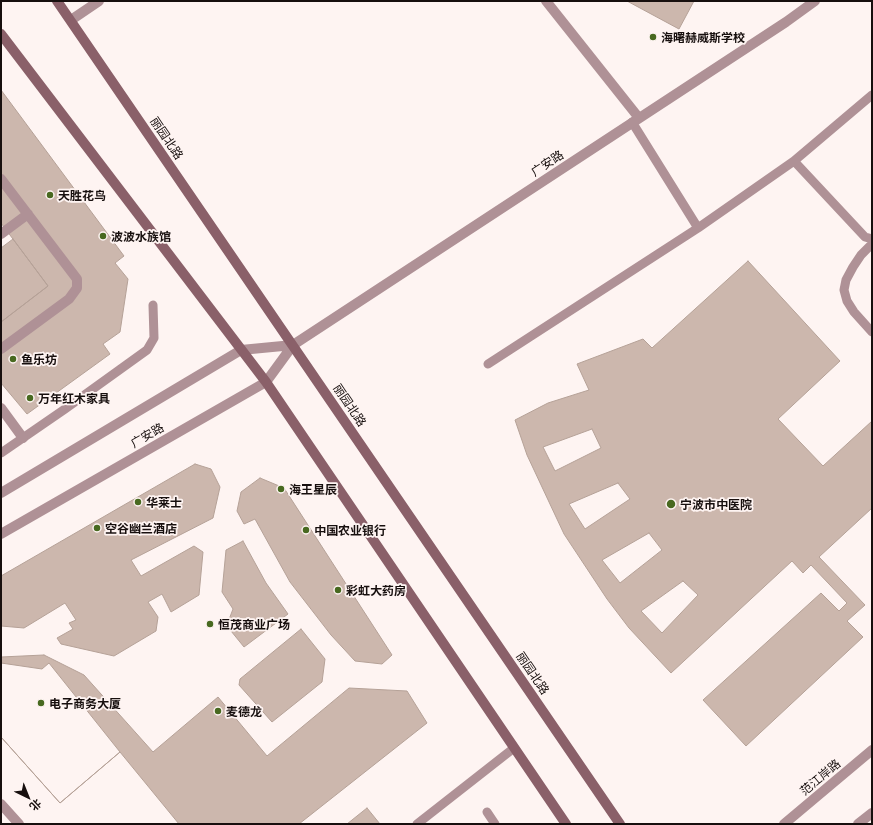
<!DOCTYPE html>
<meta charset="utf-8">
<style>
body{margin:0}
#map{position:relative;width:873px;height:825px;overflow:hidden;background:#fef4f2;font-family:Georgia,"Noto Sans SC",serif}
canvas{display:block}
.frame{position:absolute;inset:0;border:2px solid #170f0e;pointer-events:none}
.north{position:absolute;left:8px;top:777px;width:40px;height:40px;-webkit-text-stroke:3px #fef4f2;paint-order:stroke;rotate:137deg;font-size:11px;font-weight:700;line-height:16px;text-align:center;color:#170f0e}
.north::after{content:'';display:block;margin:auto;width:14px;height:18px;background:#170f0e;clip-path:polygon(50% 0,100% 100%,50% 72%,0 100%)}
</style>
<div id="map">
<canvas width="873" height="825"></canvas>
<div class="frame"></div>
<div class="north">北</div>
</div>
<script>
const g = document.querySelector('canvas').getContext('2d');
g.lineJoin = 'round';
function paint(path, color) { g.fillStyle = color; g.fill(path, 'evenodd'); }
const poly = rows => new Path2D(rows.map(r => 'M' + r).join(''));
function trace(path, color, width, dash) { g.strokeStyle = color; g.lineWidth = width; g.lineCap = dash ? 'butt' : 'round'; g.setLineDash(dash || []); g.stroke(path); }
function write(font, color, halo, rows, align = 'center') {
  g.font = font + ' Georgia,"Noto Sans SC",serif'; g.lineWidth = 3.5; g.setLineDash([]); g.textBaseline = 'middle'; g.strokeStyle = halo; g.fillStyle = color; for (const [text, x, y, turn = 0] of rows) {
    g.save(); g.translate(x, y); g.rotate((+turn || 0) * Math.PI / 180); g.textAlign = isNaN(turn) ? turn : align; if (halo) g.strokeText(text, 0, 0); g.fillText(text, 0, 0); g.restore();
  }
}
const building = poly([
 [627,1,694,1,679,29,627,1],
 [1,90,124,256,115,263,128,279,120,332,103,344,110,354,27,414,1,383,1,322,48,286,1,223,1,90],
 [13,239,48,286,1,322,1,248,13,239],
 [748,261,840,361,778,419,823,466,872,421,872,508,819,557,865,605,847,621,863,637,746,746,703,700,821,593,839,611,847,603,811,565,803,573,792,561,671,673,629,628,607,599,564,534,527,455,515,420,548,403,589,390,577,364,643,339,652,348,748,261],
 [592,429,601,448,555,471,543,447,592,429],
 [618,483,630,499,585,529,569,504,618,483],
 [649,533,662,550,620,583,602,560,649,533],
 [683,581,698,595,662,633,641,611,683,581],
 [195,464,211,469,220,487,213,518,131,560,141,576,194,546,203,552,199,595,171,612,162,594,148,602,158,617,156,631,114,656,61,644,57,638,73,629,69,623,76,620,65,603,24,628,1,626,1,576,195,464],
 [260,478,284,488,392,655,382,664,355,661,331,635,290,582,255,519,244,524,237,511,241,492,260,478],
 [243,541,266,583,288,614,244,647,231,631,234,628,228,622,233,609,222,592,226,550,243,541],
 [301,629,325,659,322,682,272,722,239,685,240,679,301,629],
 [44,655,84,675,153,752,218,697,267,756,349,688,407,691,427,723,299,824,179,824,120,752,60,803,1,737,1,657,44,655],
 [1,663,42,669,49,663,120,752,60,803,1,737,1,663],
 [367,808,380,824,347,824,367,808]
]);
paint(building, '#ccb7ad');
trace(building, '#b5a197', 1);
trace(poly([
 [632,122,698,228],
 [794,161,865,237,872,239],
 [872,244,861,255,853,267,846,280,844,290,847,301,854,312,872,332],
 [488,364,698,228,794,161,872,95],
 [1,453,65,409,147,350,154,338,153,305],
 [487,812,495,824],
 [417,824,514,748]
]), '#af9196', 9);
trace(poly([
 [1,179,77,279,77,288,69,299,1,349],
 [1,234,28,214],
 [1,408,23,438]
]), '#af9196', 10);
trace(poly([
 [546,1,639,118],
 [71,20,99,1],
 [1,493,241,350,293,345],
 [1,534,266,382,293,345,786,22,815,1],
 [1,804,19,824],
 [784,824,872,750],
 [858,824,872,813]
]), '#af9196', 10);
trace(poly([
 [57,1,620,824],
 [1,34,266,382,566,824]
]), '#8a6069', 10);
for (const [x, y, r, color] of [
 [653,37,4,"#486920"],
 [50,195,4,"#486920"],
 [103,236,4,"#486920"],
 [13,359,4,"#486920"],
 [30,398,4,"#486920"],
 [281,489,4,"#486920"],
 [138,502,4,"#486920"],
 [671,504,5,"#486920"],
 [97,528,4,"#486920"],
 [306,530,4,"#486920"],
 [338,590,4,"#486920"],
 [210,624,4,"#486920"],
 [41,703,4,"#486920"],
 [218,711,4,"#486920"]
]) { const dot = new Path2D(); dot.arc(x, y, r, 0, 2 * Math.PI); g.fillStyle = color; g.fill(dot); trace(dot, '#fef4f2', 1.5); }
write('bold 12px', '#170f0e', '#fef4f2', [
 ["海曙赫威斯学校",661,37],
 ["天胜花鸟",58,195],
 ["波波水族馆",111,236],
 ["鱼乐坊",21,359],
 ["万年红木家具",38,398],
 ["海王星辰",289,489],
 ["华莱士",146,502],
 ["宁波市中医院",680,504],
 ["空谷幽兰酒店",105,528],
 ["中国农业银行",314,530],
 ["彩虹大药房",346,590],
 ["恒茂商业广场",218,624],
 ["电子商务大厦",49,703],
 ["麦德龙",226,711]
], 'left');
write('12px', '#170f0e', '#fef4f2', [
 ["丽园北路",167,138,56],
 ["广安路",547,163,-33],
 ["丽园北路",350,405,56],
 ["广安路",147,435,-30],
 ["丽园北路",533,673,56],
 ["范江岸路",820,777,-40]
]);
</script>
